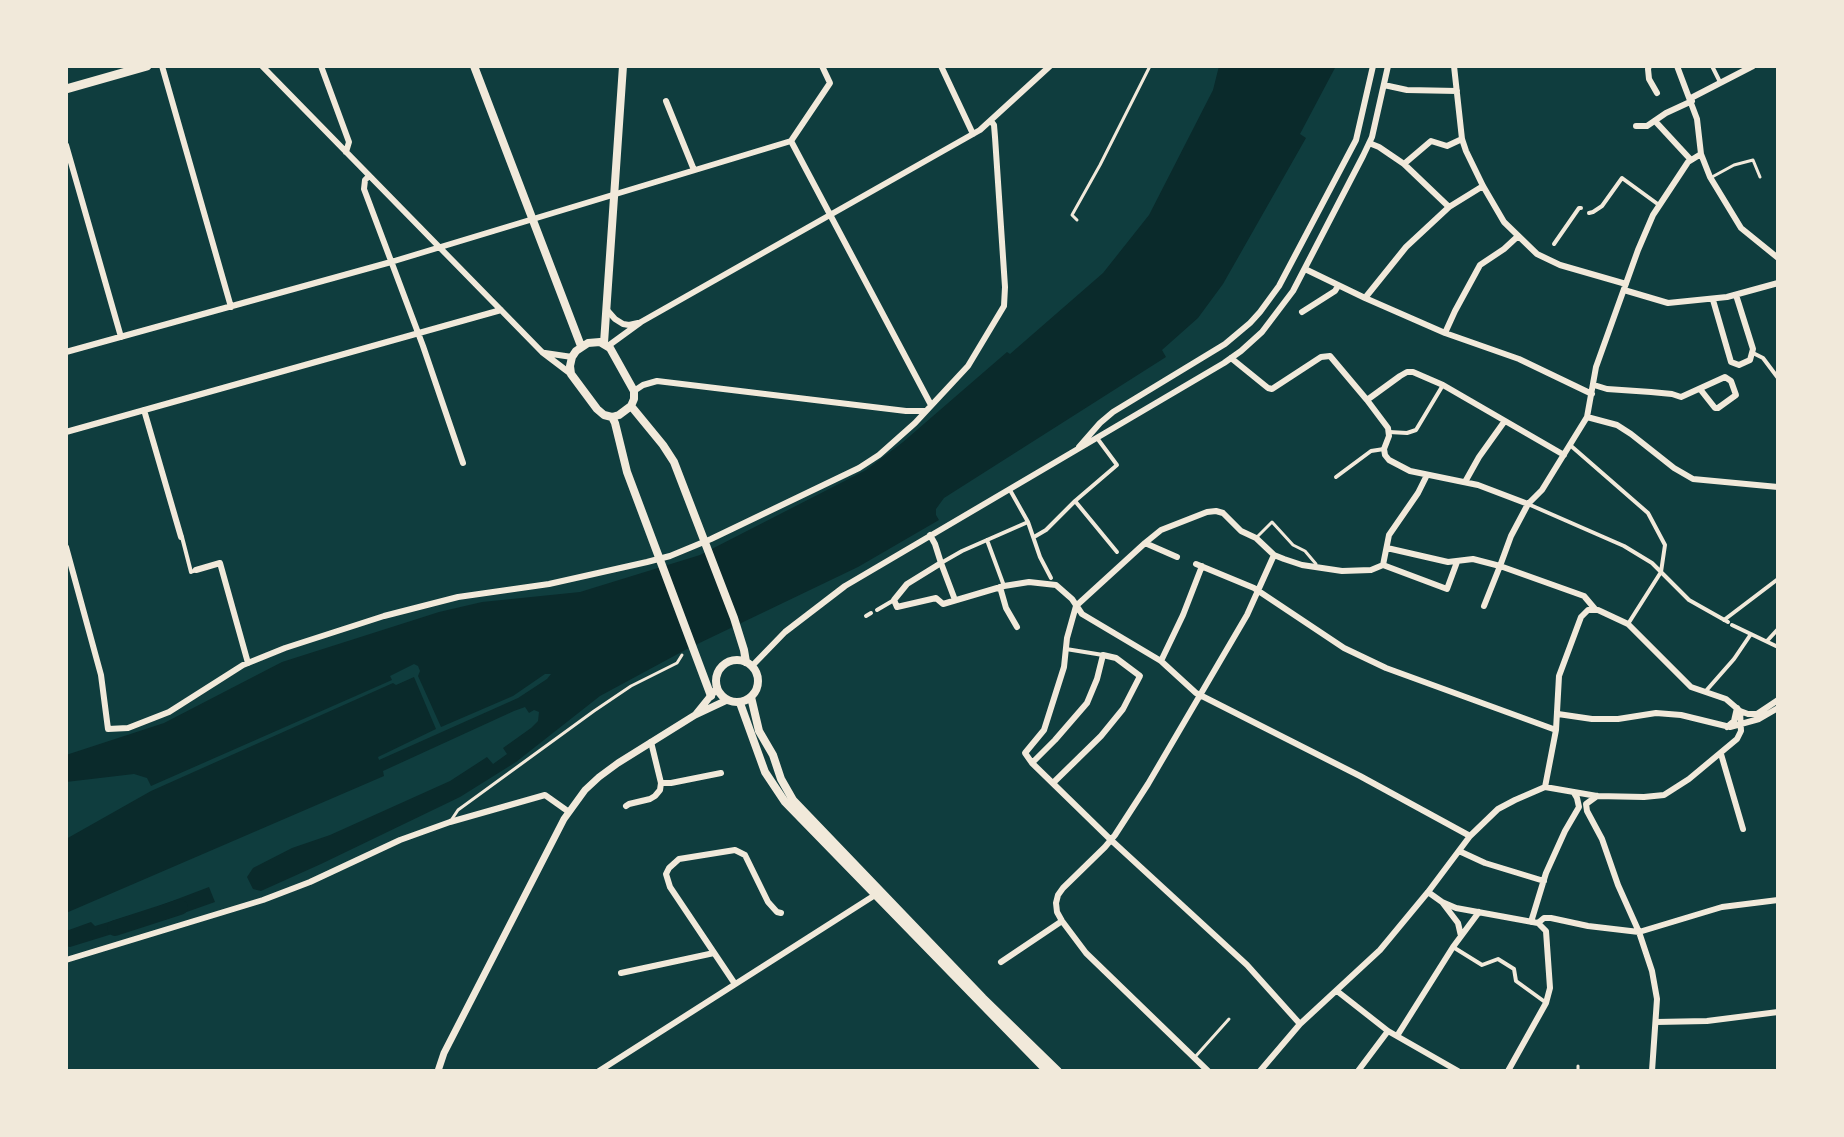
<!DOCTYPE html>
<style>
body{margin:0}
#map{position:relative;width:1844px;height:1137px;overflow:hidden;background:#0f3d3e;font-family:"Source Sans 3",sans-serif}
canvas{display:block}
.frame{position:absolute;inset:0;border:68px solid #f1e9da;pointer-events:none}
</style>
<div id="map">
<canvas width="1844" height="1137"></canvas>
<div class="frame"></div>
</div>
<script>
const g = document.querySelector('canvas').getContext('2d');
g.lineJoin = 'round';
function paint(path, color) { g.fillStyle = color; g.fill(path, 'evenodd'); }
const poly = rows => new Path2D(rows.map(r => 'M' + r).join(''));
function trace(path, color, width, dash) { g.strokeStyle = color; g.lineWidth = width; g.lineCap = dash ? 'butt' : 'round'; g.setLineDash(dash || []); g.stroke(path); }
paint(poly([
 [1219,66,1336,66,1300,134,1306,138,1223,284,1198,318,1162,350,1166,357,944,498,936,509,936,515,939,520,858,567,687,649,600,696,516,762,460,797,321,864,261,891,253,889,247,877,253,868,292,848,330,835,450,781,487,757,493,764,507,754,503,748,531,728,538,721,539,712,534,710,529,713,525,707,514,711,383,771,384,776,66,913,66,839,151,791,393,683,396,685,414,677,436,729,378,757,379,760,518,698,547,679,551,674,545,674,513,696,441,727,418,676,420,671,418,666,414,664,390,676,392,680,151,786,147,778,134,774,66,782,66,755,164,723,282,662,439,612,482,602,580,592,700,555,866,470,903,442,1007,352,1010,354,1103,273,1149,215,1213,90],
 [209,887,215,902,164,920,159,906],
 [132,915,135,927,70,947,66,946,66,931,91,922,95,926]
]), '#0a2a2b');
trace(poly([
 [115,928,180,907]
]), '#0a2a2b', 16);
trace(poly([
 [1712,177,1734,165,1753,160,1760,177],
 [1077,220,1072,215,1100,165,1150,66],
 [1256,538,1272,522,1293,545,1305,551,1316,564],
 [452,819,458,810,594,711,631,686,677,663,682,655],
 [1195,1057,1229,1019],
 [1578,1066,1578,1071]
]), '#f1e9da', 3);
trace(poly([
 [1712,66,1720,82],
 [1589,213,1593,212,1602,206,1622,178,1659,205],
 [1554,244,1579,208,1581,208],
 [1753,353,1763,358,1778,378],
 [1389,432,1407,433,1416,430,1443,385],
 [1570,445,1648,513,1665,545,1661,572,1628,624],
 [1336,477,1371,451,1384,449],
 [1010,490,1028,522,1040,557,1051,578],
 [1075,501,1117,552],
 [1528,504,1624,546,1652,563,1689,600,1728,622],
 [182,537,191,572,196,570],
 [1034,537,1046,530,1075,501,1117,465,1097,438],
 [987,540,1004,586],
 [941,563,962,551,1028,522],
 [877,610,894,600],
 [866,616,871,613],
 [1724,620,1778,579],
 [1732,625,1778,647],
 [1767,641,1778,629],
 [1066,649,1103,655],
 [1705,692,1734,659,1751,634],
 [1453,947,1482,965,1498,959,1514,969,1516,981,1545,1002]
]), '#f1e9da', 4);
trace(poly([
 [162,66,231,307],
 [262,66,542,352,571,374],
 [321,66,349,142,346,152],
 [941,66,973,134],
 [1454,66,1462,139,1466,151,1483,186,1504,222,1537,254,1560,265,1626,284],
 [1649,66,1648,69,1649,79,1657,93],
 [1677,66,1697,119,1701,154,1710,177,1741,228,1778,258],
 [1384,85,1407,90,1457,91],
 [1691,98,1753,66],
 [666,101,694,170],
 [1655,121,1691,160],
 [1636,126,1647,126,1666,113,1692,101],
 [791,141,931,405],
 [791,141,830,83,822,66],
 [1369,143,1379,147,1404,164,1449,207],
 [66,145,121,337],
 [1404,164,1431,141,1447,146,1462,139],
 [368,177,365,180,364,189,423,346,463,463],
 [1305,269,1365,298,1445,333,1519,359,1592,394],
 [1624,290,1668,303,1727,297,1778,283],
 [1365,298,1406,247,1449,207,1483,186],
 [1713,300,1731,362,1739,365,1750,360,1753,349,1736,295],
 [607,310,615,319,623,324,629,325,638,323],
 [1302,312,1335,291,1338,286],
 [1445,333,1455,311,1480,265,1504,249,1517,237],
 [608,346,641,322,980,130,1050,66],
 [66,352,391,262,791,141],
 [545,353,572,357],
 [1231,358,1268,388,1272,389,1321,357,1330,356,1367,400,1388,428,1389,436,1384,449,1385,455,1389,460,1410,471,1478,485,1528,504],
 [1594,385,1607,389,1651,392,1672,394,1681,397,1725,377,1731,381,1736,395,1718,408,1715,408,1700,389],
 [634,391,643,385,657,381,906,411,925,411],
 [1367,400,1400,376,1407,372,1413,372,1443,385,1564,455],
 [144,410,181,537],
 [1587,417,1617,425,1631,434,1674,468,1693,479,1778,487],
 [66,432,501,310],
 [1079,447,1100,423,1113,412,1225,344,1250,323,1260,312,1279,286,1356,140,1373,66],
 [1465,482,1479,457,1504,422],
 [930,535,935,544,941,563,955,600],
 [1145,543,1177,557],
 [66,547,101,675,108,729,128,728,169,712,243,665,285,648,384,616,458,597,549,584,647,562,670,556,711,539,859,468,879,455,915,423,968,366,1004,306,1005,287,995,137,994,125,991,121],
 [1387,548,1448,562,1473,559,1500,566,1584,596,1595,609],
 [941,563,907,584,894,600,897,607,936,598,943,604,1004,586,1029,582,1056,585,1072,599,1082,614,1161,661,1196,693,1360,776,1470,836],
 [1196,564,1254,588,1344,648,1386,668,1556,730],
 [1383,565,1389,535,1418,493,1427,475],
 [1383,565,1447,589,1457,562],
 [196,570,220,563,248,663],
 [1000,587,1006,608,1017,627],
 [1484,606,1500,566,1511,536,1528,504,1542,490,1587,417,1596,367,1638,250,1653,215,1688,162,1701,154],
 [1161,661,1183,615,1202,566],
 [752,666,785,632,845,586,1224,363,1241,351,1262,332,1293,291,1363,156,1372,137,1388,66],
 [1558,714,1592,719,1618,719,1656,713,1681,715,1730,727,1759,719,1778,708],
 [1727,727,1734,721,1737,708],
 [1721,754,1743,829],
 [1032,763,1055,740,1087,703,1097,679,1103,655,1116,658,1140,676,1123,709,1101,736,1053,783],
 [661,783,671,783,721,773],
 [1545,787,1556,730,1559,676,1581,617,1588,610,1598,610,1628,624,1691,687,1726,699,1740,711,1748,714,1757,714,1778,700],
 [1597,796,1586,804,1587,811,1602,839,1618,885,1639,932,1652,971,1657,999,1652,1071],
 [626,806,629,804,650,799,655,796,660,790,661,783,651,742],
 [1459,851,1485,863,1544,881],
 [1428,892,1442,902,1458,923,1461,936],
 [1442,902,1456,908,1538,923,1546,931,1550,988,1546,1003,1508,1071],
 [1531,922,1546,873,1565,831,1579,807,1577,798,1574,793],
 [1538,923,1544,918,1551,918,1588,926,1639,932,1722,907,1778,900],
 [66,960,263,900,310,882,400,840,450,822,545,795,569,812],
 [1001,962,1062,921],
 [621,973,714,953],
 [735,984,670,887,666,874,669,868,679,859,735,850,745,855,768,902,777,912,781,913],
 [1337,991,1388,1031,1458,1071],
 [1656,1022,1707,1021,1778,1012],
 [1300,1024,1247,965,1111,840,1032,763,1025,753,1044,730,1064,667,1067,638,1076,606,1145,543,1161,530,1207,512,1216,511,1223,513,1241,531,1256,538,1274,555,1284,559,1302,565,1342,571,1371,570,1383,565],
 [1397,1036,1453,947,1479,912],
 [599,1071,875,895],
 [1208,1071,1086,953,1062,921,1057,912,1056,903,1058,895,1063,888,1105,847,1115,835,1148,784,1247,615,1274,555],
 [1260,1071,1300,1024,1380,950,1428,892,1470,836,1498,809,1515,800,1545,787,1597,796,1644,797,1664,795,1689,779,1737,739,1741,731,1740,711],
 [1358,1071,1388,1031]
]), '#f1e9da', 6);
trace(poly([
 [696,714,717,688],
 [438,1071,444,1053,564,819,585,790,599,777,618,763,695,715,727,700]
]), '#f1e9da', 7);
trace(poly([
 [474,66,581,346],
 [604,343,623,66],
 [631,406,663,445,674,462,734,618,744,650,746,662],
 [612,417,619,415,631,406,634,399,634,391,610,348,600,342,588,343,576,351,572,357,570,366,571,374,597,409,604,415,612,417,615,423,627,472,711,696],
 '716 681a21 21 0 1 1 42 0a21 21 0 1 1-42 0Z',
 [751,697,759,731,773,755,781,779,793,800,983,998,1058,1071],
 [740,703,765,772,785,802,1047,1071]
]), '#f1e9da', 8);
trace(poly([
 [66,89,147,66]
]), '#f1e9da', 9);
</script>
